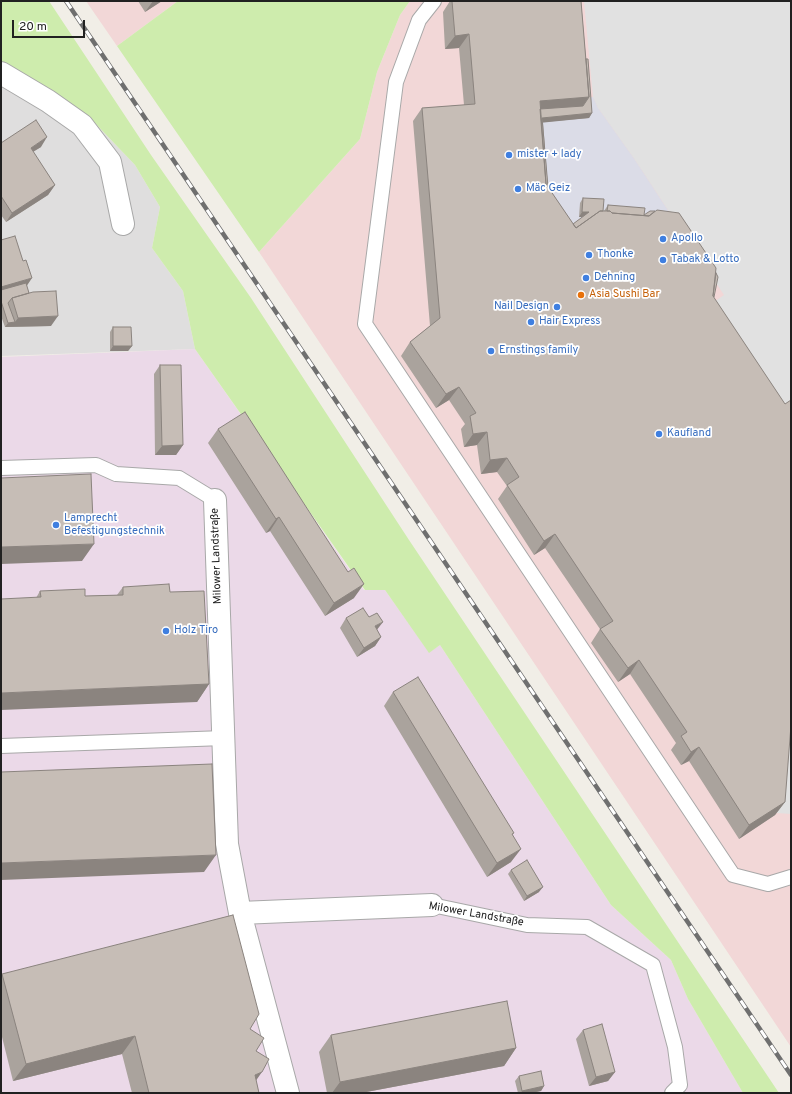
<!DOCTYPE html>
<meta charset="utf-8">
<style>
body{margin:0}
#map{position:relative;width:792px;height:1094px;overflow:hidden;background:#f1eee7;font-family:Overpass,sans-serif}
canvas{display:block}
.frame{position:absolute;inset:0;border:2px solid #212121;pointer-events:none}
.scale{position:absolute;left:12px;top:20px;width:73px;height:18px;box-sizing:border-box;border:2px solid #212121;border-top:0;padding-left:5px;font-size:12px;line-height:14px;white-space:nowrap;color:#212121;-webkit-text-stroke:3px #fff;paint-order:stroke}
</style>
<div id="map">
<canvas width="792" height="1094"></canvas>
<div class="frame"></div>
<div class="scale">20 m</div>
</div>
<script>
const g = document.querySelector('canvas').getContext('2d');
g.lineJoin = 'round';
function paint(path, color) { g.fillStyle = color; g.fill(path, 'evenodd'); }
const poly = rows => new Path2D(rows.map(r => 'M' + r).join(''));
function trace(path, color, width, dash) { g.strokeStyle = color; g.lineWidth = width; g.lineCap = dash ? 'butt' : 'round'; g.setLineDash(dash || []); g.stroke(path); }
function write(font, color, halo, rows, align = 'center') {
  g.font = font + ' Overpass,sans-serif'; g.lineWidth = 3.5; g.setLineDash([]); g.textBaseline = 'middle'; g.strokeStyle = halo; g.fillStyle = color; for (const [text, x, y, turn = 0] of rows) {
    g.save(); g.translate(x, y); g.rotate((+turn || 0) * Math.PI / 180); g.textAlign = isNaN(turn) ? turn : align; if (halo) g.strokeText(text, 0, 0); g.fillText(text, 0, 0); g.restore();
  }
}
paint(poly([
 [1,62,51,93,93,121,135,165,160,207,152,248,183,291,195,349,1,356]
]), '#dfdede');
paint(poly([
 [86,1,178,1,117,46],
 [410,1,791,1,791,1047,259,252,360,139,377,72,400,15]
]), '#f2d7d7');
paint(poly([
 [195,349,364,590,385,590,429,652,440,645,611,905,671,960,688,999,743,1093,1,1093,1,357]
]), '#ebd9e8');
paint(poly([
 [1,1,49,1,151,155,251,298,409,540,779,1093,743,1093,688,999,671,960,611,905,440,645,429,653,385,590,365,590,195,349,183,291,152,248,160,207,135,165,93,121,51,93,1,62],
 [178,1,410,1,400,15,377,72,360,139,259,252,117,46]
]), '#ceecad');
paint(poly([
 [584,1,791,1,791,411,780,408,711,304,724,295,635,160,598,108,593,97],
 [785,712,791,712,791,814,777,813]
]), '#e1e1e1');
paint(poly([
 [593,97,598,108,635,160,675,221,566,241,537,198,530,115,579,98]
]), '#dbdce7');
const lane = poly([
 [434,1,419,20,396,82,365,324,733,875,768,884,791,877],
 [1,468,96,465,116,474,179,478,215,500],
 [1,746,224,738],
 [432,905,527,925,587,927,653,965,675,1047,680,1085,672,1093]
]);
const street = poly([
 [1,73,48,101,82,125,110,162,123,224],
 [215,500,227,844,240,913,288,1093],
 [240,913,432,905]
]);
trace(lane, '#a8a8a8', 16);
trace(street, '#a8a8a8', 24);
trace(lane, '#fff', 14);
trace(street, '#fff', 22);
const rail = poly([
 [66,1,791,1075]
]);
trace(rail, '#6f6f6f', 4.5);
trace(rail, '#fff', 3, [9]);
paint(poly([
 [138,1,162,1,145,12],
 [450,1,581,1,586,59,592,113,589,118,543,122,548,187,573,224,583,217,579,217,580,203,583,198,603,211,604,211,608,205,644,215,714,297,785,802,775,815,739,839,689,761,681,765,671,750,676,743,630,674,618,682,591,643,600,629,545,548,534,555,498,499,507,486,497,472,481,474,477,445,464,447,461,429,465,424,449,400,436,408,401,356,410,342,430,326,413,121,422,108,464,105,459,48,445,49,443,12],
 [1,143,41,147,33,152,55,185,48,195,6,222,1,215],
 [1,240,26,286,29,293,51,326,5,327,1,316],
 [113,327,132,346,128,351,110,351,110,332],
 [160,365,183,445,176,455,155,455,154,374],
 [218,429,348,572,354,598,325,616,270,531,266,533,208,443],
 [123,587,170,592,209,684,197,702,36,598,40,591,85,596,117,595],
 [346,618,377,630,381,637,375,646,357,657,340,628],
 [393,692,513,835,511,862,487,877,384,706],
 [511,870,539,892,524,901,508,874],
 [2,974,250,1029,256,1051,256,1081,259,1093,132,1093,122,1054,13,1081,1,1033,1,976],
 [583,1030,615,1072,608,1081,589,1086,576,1039],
 [331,1035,516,1048,504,1066,361,1093,327,1093,319,1052],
 [519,1076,544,1086,541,1091,531,1093,518,1093,515,1081]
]), '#aaa39d');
paint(poly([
 [153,1,162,1,145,12],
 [469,34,459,48,445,49,455,36],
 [589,97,580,110,534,114,540,101],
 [592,113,589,118,539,123,542,118],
 [47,137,41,147,24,157,31,148],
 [55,185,48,195,6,222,12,213],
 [582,212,589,212,586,217,579,217],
 [32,278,26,287,1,294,1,287],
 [58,316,51,326,5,327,8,323,15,322,18,318],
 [113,346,132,346,128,351,110,351],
 [459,387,449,400,436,408,446,394],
 [487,432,477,445,464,447,473,434],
 [183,445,176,455,155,455,162,446],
 [507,458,497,472,481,474,490,460],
 [279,517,270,531,266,533,276,519],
 [555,534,545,548,534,555,544,541],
 [94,544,82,561,1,564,1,547],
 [364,584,354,598,325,616,334,603],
 [383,622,376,631,375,626],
 [381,637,375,646,357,657,364,648],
 [639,660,630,674,618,682,628,668],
 [209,684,197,702,1,710,1,693],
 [699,747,689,761,681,765,691,752],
 [785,802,775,815,739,839,749,825],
 [521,849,511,862,487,877,497,863],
 [216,855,204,872,1,880,1,863],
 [543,887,539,892,524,901,527,896],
 [135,1036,122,1054,13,1081,26,1064],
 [516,1048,504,1066,361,1093,332,1093,340,1082],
 [262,1072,250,1089,255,1075],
 [615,1072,608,1081,589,1086,596,1077],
 [544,1086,541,1091,531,1093,521,1093,522,1091]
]), '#8b847f');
const building = poly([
 [452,1,581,1,589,97,540,101,546,184,576,228,600,211,610,211,612,213,649,216,657,210,679,213,716,268,713,296,785,404,791,400,791,725,785,802,749,825,699,747,691,752,681,736,687,732,639,660,628,668,600,629,613,621,555,534,544,541,507,485,519,477,507,458,490,460,487,432,473,434,470,416,476,413,459,387,446,394,410,342,440,318,422,108,475,104,469,34,455,36,452,1],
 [586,59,588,59,592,113,542,118,548,187,546,184,540,109,583,106,589,97,586,59],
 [36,120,47,137,31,148,55,185,12,213,1,196,1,143,36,120],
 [583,198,604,199,603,211,600,211,576,228,573,224,589,212,582,212,583,198],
 [608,205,645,208,644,215,650,211,655,211,649,216,612,213,610,211,607,211,608,205],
 [15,236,23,261,26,260,32,278,1,287,1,240,15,236],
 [716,273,718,277,714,297,713,296,716,273],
 [26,283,29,293,12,298,8,303,15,322,8,323,1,301,1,290,26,283],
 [56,291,58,316,18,318,12,298,33,292,56,291],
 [113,327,131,327,132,346,113,346,113,327],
 [160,365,181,365,183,445,162,446,160,365],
 [245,412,348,572,354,568,364,584,334,603,279,517,276,519,218,429,245,412],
 [91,474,94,544,1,547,1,478,91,474],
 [169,584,170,592,204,591,209,684,1,693,1,599,41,597,40,591,85,589,85,596,123,595,123,587,169,584],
 [363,608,369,617,377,613,383,622,375,626,381,637,364,648,346,618,363,608],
 [418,677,514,833,512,834,521,849,497,863,393,692,418,677],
 [212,764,216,855,1,863,1,772,212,764],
 [527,860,543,887,527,896,511,870,527,860],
 [233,915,259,1014,250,1029,264,1038,256,1051,269,1059,262,1072,255,1075,259,1093,149,1093,135,1036,26,1064,2,974,233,915],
 [507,1001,516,1048,340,1082,331,1035,507,1001],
 [602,1024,615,1072,596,1077,583,1030,602,1024],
 [541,1071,544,1086,522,1091,519,1076,541,1071]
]);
paint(building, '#c6bdb6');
trace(building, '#8b847f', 1);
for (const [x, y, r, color] of [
 [509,155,4,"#3f7fe0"],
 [518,189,4,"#3f7fe0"],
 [663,239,4,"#3f7fe0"],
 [589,255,4,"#3f7fe0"],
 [663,260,4,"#3f7fe0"],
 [586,278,4,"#3f7fe0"],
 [581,295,4,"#e8710a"],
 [557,307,4,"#3f7fe0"],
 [531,322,4,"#3f7fe0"],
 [491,351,4,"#3f7fe0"],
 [659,434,4,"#3f7fe0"],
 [56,525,4,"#3f7fe0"],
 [166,631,4,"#3f7fe0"]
]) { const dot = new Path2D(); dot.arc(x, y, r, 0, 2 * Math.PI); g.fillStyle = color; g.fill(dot); trace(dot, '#fff', 1.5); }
write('11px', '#366cbe', '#fff', [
 ["mister + lady",517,155],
 ["Mäc Geiz",526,189],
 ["Apollo",671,239],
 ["Thonke",597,255],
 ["Tabak & Lotto",671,260],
 ["Dehning",594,278],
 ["Nail Design",549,307,"right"],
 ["Hair Express",539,322],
 ["Ernstings family",499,351],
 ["Kaufland",667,434],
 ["Lamprecht",64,519],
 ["Befestigungstechnik",64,532],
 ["Holz Tiro",174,631]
], 'left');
write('11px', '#c56008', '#fff', [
 ["Asia Sushi Bar",589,295]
], 'left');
write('11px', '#212121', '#fff', [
 ["Milower Landstraße",217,556,-92],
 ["Milower Landstraße",476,915,10]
]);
</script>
